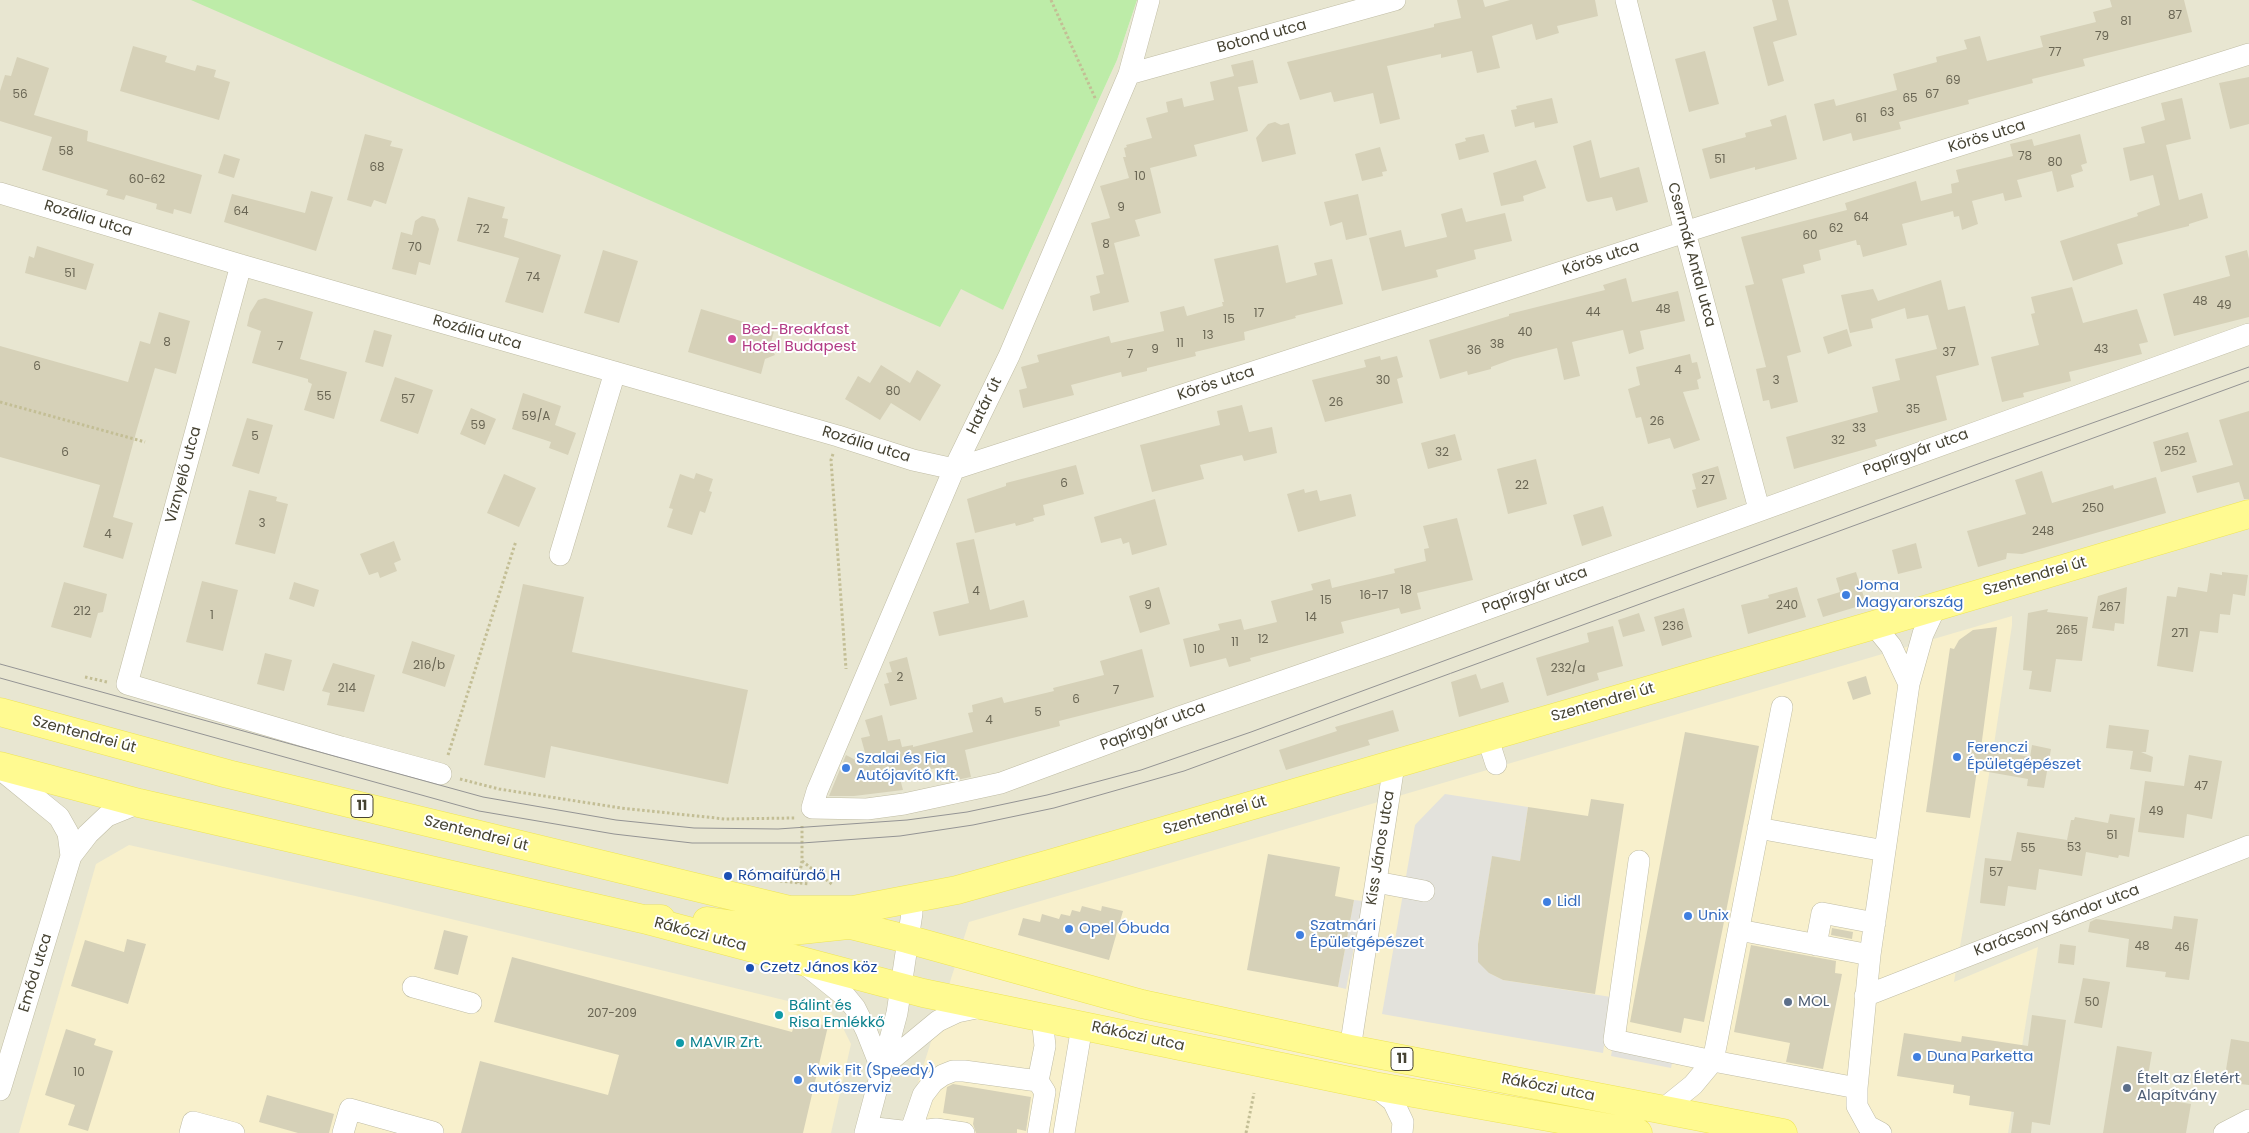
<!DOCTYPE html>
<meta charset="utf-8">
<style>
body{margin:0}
canvas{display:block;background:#f3f2e3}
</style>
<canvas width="2249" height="1133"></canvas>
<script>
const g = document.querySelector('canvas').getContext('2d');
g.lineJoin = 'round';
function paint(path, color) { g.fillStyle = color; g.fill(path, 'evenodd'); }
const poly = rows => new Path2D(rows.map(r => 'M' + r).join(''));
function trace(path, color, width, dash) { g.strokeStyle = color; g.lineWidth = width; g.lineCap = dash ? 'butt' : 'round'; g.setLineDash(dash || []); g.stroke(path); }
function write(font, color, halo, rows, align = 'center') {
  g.font = font + ' Poppins,sans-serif'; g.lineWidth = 4; g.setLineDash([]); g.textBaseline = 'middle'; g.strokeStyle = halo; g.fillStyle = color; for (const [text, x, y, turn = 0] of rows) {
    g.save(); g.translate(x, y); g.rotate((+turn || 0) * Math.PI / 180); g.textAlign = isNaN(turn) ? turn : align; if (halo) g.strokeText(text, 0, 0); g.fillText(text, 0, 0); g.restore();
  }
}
paint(poly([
 [0,0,211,0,961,288,1003,310,1117,60,1137,0,2249,0,2249,1133,0,1133]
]), '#e8e6d1');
paint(poly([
 [2012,616,2012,625,1993,751,1954,982,2038,947,2008,1133,902,1133,969,922],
 [129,845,373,900,829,1011,841,1024,851,1044,831,1133,19,1133,96,864]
]), '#f8f0cc');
paint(poly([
 [191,0,1137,0,1117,60,1003,310,961,289,940,327]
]), '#bdeca8');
paint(poly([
 [1445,794,1528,807,1520,861,1492,857,1478,944,1489,973,1503,980,1611,997,1603,1053,1382,1014,1415,825],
 [1354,900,1363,901,1346,989,1338,987],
 [1614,1040,1674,1052,1671,1068,1611,1056]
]), '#e3e2dc');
paint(poly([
 [1457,0,1483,0,1485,7,1510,0,1595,0,1598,16,1557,26,1559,33,1536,40,1532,24,1492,36,1500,68,1477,73,1472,51,1441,58,1441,54,1387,66,1400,119,1380,124,1373,93,1334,102,1331,92,1300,100,1287,62,1434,27,1434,24,1461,18],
 [1772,0,1788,0,1797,35,1773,42,1784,81,1768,86,1753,27,1777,20],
 [2110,0,2184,0,2192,32,2083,59,2085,66,2032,79,2033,83,1968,100,1969,104,1899,122,1901,129,1853,141,1851,133,1823,141,1814,104,1834,99,1836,106,1897,90,1893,74,1937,62,1936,57,1967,49,1964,40,1980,36,1987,61,2043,47,2040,36,2096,22,2093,12,2112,7],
 [133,46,167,56,165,62,195,71,197,65,216,70,214,77,230,82,219,120,120,91],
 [1705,51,1719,104,1689,112,1675,59],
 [17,57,49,68,34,115,88,131,87,141,202,175,191,214,174,209,173,214,156,209,157,204,126,195,124,200,106,195,108,190,42,170,52,137,0,121,0,91,5,75,11,76],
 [1253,60,1258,83,1238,87,1248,131,1194,145,1197,156,1150,168,1161,213,1135,220,1140,236,1114,243,1129,302,1093,311,1090,296,1100,293,1096,276,1104,274,1091,223,1110,218,1100,186,1129,178,1123,157,1126,157,1124,148,1127,147,1126,145,1152,138,1146,118,1168,112,1166,102,1182,98,1184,107,1214,100,1210,82,1234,76,1231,65],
 [2249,77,2249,124,2230,129,2219,83],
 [1552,98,1558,123,1535,128,1534,122,1515,127,1511,110,1517,109,1516,106],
 [2182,98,2191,139,2166,145,2179,200,2202,193,2208,218,2189,224,2189,226,2117,244,2123,264,2073,281,2060,241,2138,216,2137,213,2160,205,2153,175,2130,181,2123,148,2145,143,2141,127,2165,120,2161,103],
 [1786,115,1797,159,1755,170,1755,167,1710,179,1702,149,1746,137,1745,133,1772,126,1770,120],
 [1275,122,1281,125,1289,123,1296,154,1262,162,1256,138,1268,124],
 [365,134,392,141,390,146,403,149,386,204,374,200,371,207,347,200],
 [1484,134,1489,152,1459,160,1455,144,1466,141,1465,138],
 [2080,134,2087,163,2081,165,2083,171,2071,175,2074,187,2057,192,2052,171,2017,180,2022,197,2005,201,2003,193,1972,201,1978,224,1962,230,1959,216,1954,217,1953,211,1902,224,1907,245,1863,257,1860,245,1857,245,1856,240,1819,250,1821,260,1803,265,1805,273,1782,279,1801,352,1787,356,1798,402,1771,409,1769,400,1763,401,1756,369,1766,367,1745,286,1754,284,1741,237,1847,210,1845,203,1916,181,1921,201,1952,193,1951,184,1959,182,1956,170,2013,156,2010,144,2032,139,2034,146],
 [1591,140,1600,178,1639,167,1648,202,1616,211,1612,197,1588,202,1586,200,1573,146],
 [1380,147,1387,171,1382,172,1383,176,1362,181,1355,154],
 [224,154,240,159,234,178,218,173],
 [1536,160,1546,188,1523,196,1524,201,1501,206,1493,173],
 [311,191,333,197,316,251,224,222,232,194,305,213],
 [1358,194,1367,235,1346,240,1342,222,1330,226,1324,202],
 [468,197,505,207,502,218,508,219,504,237,561,255,543,313,505,302,519,258,457,241],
 [1462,208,1466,222,1505,213,1512,241,1474,250,1476,259,1436,270,1438,277,1382,291,1369,238,1401,230,1405,247,1447,237,1441,214],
 [422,216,435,219,439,229,430,265,419,262,416,275,392,269,401,232,412,235,415,221],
 [1278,245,1286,283,1317,275,1314,263,1332,259,1343,304,1295,316,1296,318,1244,332,1245,340,1195,352,1196,356,1147,368,1147,371,1122,377,1121,372,1071,385,1074,395,1023,408,1019,390,1027,388,1021,367,1039,362,1037,355,1109,336,1111,343,1164,331,1160,312,1184,306,1187,316,1223,306,1222,302,1224,302,1214,259],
 [37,246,94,264,86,290,25,273,29,256,34,258],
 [603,250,638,261,619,323,584,313],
 [2247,250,2249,259,2249,317,2174,336,2163,294,2230,276,2225,256],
 [1626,278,1632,302,1678,291,1685,321,1640,331,1644,349,1629,354,1623,330,1572,342,1580,376,1564,380,1557,348,1513,359,1491,367,1491,369,1468,375,1467,371,1440,379,1429,340,1509,316,1509,314,1605,290,1603,285],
 [1941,280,1948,310,1965,306,1979,365,1936,376,1947,420,1875,440,1877,446,1794,469,1786,437,1878,412,1872,387,1900,380,1895,359,1937,349,1928,315,1907,319,1905,308,1871,319,1873,328,1850,333,1841,295,1873,289,1878,301],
 [2072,287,2083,323,2137,309,2148,342,2139,344,2142,354,2069,372,2071,381,2023,393,2024,397,2002,402,1991,357,2039,345,2031,314,2035,313,2031,297],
 [265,298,313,312,300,359,347,372,334,419,304,410,312,384,308,382,308,379,252,363,261,331,247,326,250,313,258,300],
 [701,309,774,331,770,346,775,355,765,359,761,374,688,352],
 [159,312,190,321,176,374,155,368,137,429,113,517,133,523,123,559,83,547,100,485,0,457,0,346,128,382,140,341,150,344],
 [1847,329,1852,346,1828,354,1823,337],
 [374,330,392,335,383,367,365,362],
 [1690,354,1692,363,1697,362,1701,378,1697,380,1699,389,1683,392,1700,440,1674,449,1670,438,1648,444,1641,417,1636,418,1628,389,1640,385,1636,367],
 [1380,356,1381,360,1397,356,1403,377,1397,379,1403,403,1325,422,1312,380,1366,367,1364,360],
 [881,365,910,383,917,370,941,385,920,421,891,403,880,420,845,399,858,376,870,383],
 [395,377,433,390,418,434,380,421],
 [523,393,561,406,555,425,576,433,568,455,549,448,551,442,512,429],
 [1242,405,1249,432,1272,427,1277,453,1244,461,1242,455,1200,465,1204,479,1152,492,1140,445,1220,425,1217,411],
 [471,408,496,419,485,445,460,434],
 [2249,411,2249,499,2244,499,2239,482,2197,493,2192,476,2233,465,2219,420],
 [247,418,273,425,259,474,232,466],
 [2188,432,2197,462,2161,472,2153,442],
 [1455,434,1462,460,1428,469,1421,443],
 [1536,459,1547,504,1508,514,1497,469],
 [1076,465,1084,494,1043,505,1045,515,1033,518,1034,521,1016,526,1015,523,975,533,967,499,1006,486,1006,483],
 [1718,466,1727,499,1697,508,1692,490,1696,489,1692,474],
 [2042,471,2052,503,2113,485,2114,489,2156,477,2166,513,2022,554,2007,553,2006,559,1978,567,1967,531,2026,514,2015,480],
 [696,473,713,479,709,491,712,492,705,513,700,511,692,535,667,527,673,509,669,508,680,474,694,479],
 [504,474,536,488,519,527,487,513],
 [1304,489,1305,493,1317,490,1320,501,1351,494,1356,516,1298,532,1287,494],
 [249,490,277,497,276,501,288,504,275,554,235,544],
 [1155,499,1167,545,1132,555,1129,542,1123,544,1121,538,1101,543,1094,517],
 [1603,506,1612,536,1582,546,1573,515],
 [1457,518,1473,580,1417,593,1421,609,1401,614,1399,608,1341,622,1344,633,1250,658,1251,661,1229,667,1226,658,1190,667,1183,639,1220,630,1218,624,1241,619,1244,630,1277,622,1271,601,1313,590,1311,584,1330,579,1332,588,1395,573,1394,569,1426,561,1424,549,1429,548,1423,526],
 [974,539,990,610,1024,600,1028,617,939,636,933,612,969,603,956,543],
 [394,541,401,560,394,563,397,571,380,578,378,572,369,575,360,554],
 [1916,543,1922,568,1898,574,1892,550],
 [1856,572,1866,604,1823,617,1817,599,1840,592,1836,578],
 [2222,572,2248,575,2245,596,2233,594,2230,615,2220,614,2218,633,2200,631,2193,672,2157,666,2167,596,2176,597,2178,587,2207,592,2210,573,2222,575],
 [202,581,238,590,223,651,186,642],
 [64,582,107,594,103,612,98,613,91,638,51,627],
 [294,582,319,590,314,607,289,599],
 [523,584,584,597,572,652,748,690,728,784,551,746,545,778,484,765],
 [1159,587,1170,624,1140,633,1129,596],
 [1797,587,1806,617,1748,634,1741,605,1769,598,1768,595],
 [2127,587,2124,624,2115,623,2114,631,2092,628,2098,596],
 [1684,608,1692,637,1662,646,1654,617],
 [2048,609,2047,612,2088,617,2082,661,2056,659,2051,692,2029,689,2032,671,2023,670,2028,613],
 [1639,613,1645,631,1623,637,1618,620],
 [1613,626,1623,666,1597,673,1599,680,1547,696,1536,658,1589,642,1587,633],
 [1997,627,1981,748,2030,757,2032,745,2051,749,2044,788,2027,786,2028,779,1977,770,1970,818,1926,812,1950,648,1954,649,1959,640,1973,630],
 [412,641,455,655,445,687,402,673],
 [1142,649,1154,697,1059,721,1060,726,965,750,971,777,947,782,943,767,899,775,903,790,854,796,829,796,846,755,869,767,861,738,870,736,865,720,882,715,888,741,900,739,902,747,913,745,913,747,973,732,968,713,973,712,972,705,1002,697,1004,703,1054,691,1053,688,1104,675,1100,661],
 [265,653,292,660,284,691,257,684],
 [907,657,917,699,890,706,884,684,889,683,886,673,892,672,889,662],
 [333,663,375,675,364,712,327,705,330,693,322,691],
 [1476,674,1481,689,1503,682,1509,702,1459,717,1451,682],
 [1866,676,1871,694,1853,700,1847,682],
 [1393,710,1399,731,1368,740,1370,745,1286,770,1279,750,1337,731,1335,727],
 [2109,725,2149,730,2146,752,2141,752,2153,757,2151,772,2130,769,2133,751,2106,748],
 [1685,732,1759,746,1704,1022,1684,1018,1681,1033,1630,1022],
 [2189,755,2222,761,2212,819,2187,814,2184,838,2138,832,2145,781,2184,786],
 [1591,799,1624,804,1595,994,1503,980,1489,973,1478,962,1478,944,1492,856,1520,861,1528,807,1588,816],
 [2110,814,2135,818,2129,857,2119,855,2118,858,2086,852,2082,876,2039,869,2036,890,2008,886,2005,906,1980,903,1985,858,2011,861,2017,832,2067,840,2071,820,2074,820,2075,817,2108,823],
 [1268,854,1340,867,1335,896,1354,900,1338,987,1247,970],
 [1082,906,1101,911,1102,906,1123,911,1109,960,1018,935,1023,918,1040,922,1042,914,1059,919,1061,914,1070,916,1072,910,1080,912],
 [2174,916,2198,919,2189,980,2165,977,2166,972,2126,967,2129,939,2088,932,2090,922,2096,919,2172,929],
 [1832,928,1853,932,1852,939,1831,935],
 [444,930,468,936,458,975,434,969],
 [127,939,146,944,128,1004,71,986,85,940,124,952],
 [2060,944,2076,946,2074,965,2058,963],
 [1751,945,1836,961,1835,973,1842,974,1823,1069,1786,1062,1790,1043,1734,1032],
 [512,957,792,1032,796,1019,828,1026,803,1133,461,1133,480,1061,608,1095,619,1055,494,1022],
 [2083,978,2110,982,2102,1028,2074,1023],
 [2032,1015,2066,1020,2050,1125,2032,1122,2031,1133,2011,1133,2014,1112,1969,1105,1970,1096,1953,1093,1954,1085,1897,1076,1904,1033,1961,1042,1962,1036,2028,1046],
 [66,1029,96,1039,94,1045,113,1051,88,1131,68,1125,75,1105,45,1095],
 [2231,1039,2249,1042,2249,1085,2224,1082],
 [2117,1046,2152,1052,2145,1094,2153,1096,2153,1098,2191,1104,2186,1133,2103,1133],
 [953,1084,1031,1097,1026,1131,1017,1129,1017,1133,976,1133,973,1124,974,1118,943,1113,947,1087],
 [267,1095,334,1114,329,1133,298,1133,259,1122]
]), '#d6d1b8');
const minor = poly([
 [1149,0,1129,74,1009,356,954,469,817,791,812,808,867,809,904,804,1001,783,1179,717,1387,645,2249,334],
 [1626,0,1685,232,1759,509],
 [1129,74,1395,0],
 [0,193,241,265,838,436,913,460,954,469],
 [241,265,127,684,341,747,441,774],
 [954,469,1685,232,2249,54],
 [560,555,615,372],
 [1874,625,1891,646,1909,684],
 [1487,736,1496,764],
 [0,769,59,817,68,833,71,856],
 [1758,828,1885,851],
 [1639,861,1614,1040,1713,1061,1782,707],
 [1376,882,1424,891],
 [1739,930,1870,955],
 [1816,945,1822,913,1875,923],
 [806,965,846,997,855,1008,866,1030,881,1068],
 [413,987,471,1003],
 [1865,996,2249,846],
 [1350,1049,1394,765],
 [881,1068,938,1021,957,1012,981,1007],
 [1374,1086,1393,1101,1403,1122,1402,1133],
 [1857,1088,1870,955,1909,684,1923,634,1936,606],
 [0,1090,71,856,88,834,107,816,139,803],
 [1662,1110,1693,1085,1713,1061,1857,1088,1857,1106,1868,1126,1881,1133],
 [867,1127,910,1132,936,1129,964,1133],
 [190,1133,193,1122,234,1133],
 [343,1133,350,1109,433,1132],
 [865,1133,897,1013,912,913],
 [910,1133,923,1095,933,1082,943,1075,953,1071,964,1071,1038,1081],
 [1038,1133,1045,1092,1038,1081,1045,1046,1042,1017],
 [1064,1133,1082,1026],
 [2224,1133,2249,1120]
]);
const major = poly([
 [0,712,228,774,790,910,853,910,957,890,1053,863,1874,625,2249,514],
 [0,766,139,803,643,919,661,919],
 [643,919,923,993,1374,1086,1638,1133],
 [826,919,907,939,1142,1004,1350,1049,1783,1133],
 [707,921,782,932,848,925]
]);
trace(minor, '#c0bda5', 22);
trace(major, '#eee557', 29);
trace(poly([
 [1051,0,1096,100],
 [0,402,145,442],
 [833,454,831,460,846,669],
 [85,677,107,682],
 [448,755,516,541],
 [460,779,499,789,621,808,725,819,795,818],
 [802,861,833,885],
 [780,881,809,884],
 [798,883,802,861,802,826],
 [1246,1133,1254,1093]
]), '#c3be95', 3, [2.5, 2.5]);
trace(minor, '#fff', 21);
trace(major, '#fffa91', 28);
trace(poly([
 [0,664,483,797,616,820,694,828,778,829,907,820,967,812,1047,795,1141,770,1251,732,1986,461,2249,367],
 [0,678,479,811,614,834,692,843,802,843,900,836,973,825,1054,808,1184,771,2249,381]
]), '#949494', 1);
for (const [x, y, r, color] of [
 [732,339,5,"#d1479c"],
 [1846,595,5,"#3f7fe0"],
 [1957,757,5,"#3f7fe0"],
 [846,768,5,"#3f7fe0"],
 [728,876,5,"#1a4fb4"],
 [1547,902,5,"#3f7fe0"],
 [1688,916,5,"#3f7fe0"],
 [1069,929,5,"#3f7fe0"],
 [1300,935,5,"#3f7fe0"],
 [750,968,5,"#1a4fb4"],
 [1788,1002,5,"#5c6f8a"],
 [779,1015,5,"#0f9aa8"],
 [680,1043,5,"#0f9aa8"],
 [1917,1057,5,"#3f7fe0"],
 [798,1080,5,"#3f7fe0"],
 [2127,1088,5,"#5c6f8a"]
]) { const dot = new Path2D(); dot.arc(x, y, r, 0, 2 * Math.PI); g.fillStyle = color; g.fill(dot); trace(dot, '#fff', 2); }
write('12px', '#6a6654', null, [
 ["87",2175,16],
 ["81",2126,22],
 ["79",2102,37],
 ["77",2055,53],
 ["69",1953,81],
 ["56",20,95],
 ["67",1932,95],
 ["65",1910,99],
 ["63",1887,113],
 ["61",1861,119],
 ["58",66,152],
 ["78",2025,157],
 ["51",1720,160],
 ["80",2055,163],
 ["68",377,168],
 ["10",1140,177],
 ["60-62",147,180],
 ["9",1121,208],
 ["64",241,212],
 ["64",1861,218],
 ["62",1836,229],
 ["72",483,230],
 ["60",1810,236],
 ["8",1106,245],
 ["70",415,248],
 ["51",70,274],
 ["74",533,278],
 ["48",2200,302],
 ["49",2224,306],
 ["48",1663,310],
 ["44",1593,313],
 ["17",1259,314],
 ["15",1229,320],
 ["40",1525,333],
 ["13",1208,336],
 ["8",167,343],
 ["11",1180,344],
 ["38",1497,345],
 ["7",280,347],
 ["9",1155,350],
 ["43",2101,350],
 ["36",1474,351],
 ["37",1949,353],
 ["7",1130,355],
 ["6",37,367],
 ["4",1678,371],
 ["30",1383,381],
 ["3",1776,381],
 ["80",893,392],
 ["55",324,397],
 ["57",408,400],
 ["26",1336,403],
 ["35",1913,410],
 ["59/A",536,417],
 ["26",1657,422],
 ["59",478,426],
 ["33",1859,429],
 ["5",255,437],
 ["32",1838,441],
 ["252",2175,452],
 ["6",65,453],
 ["32",1442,453],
 ["27",1708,481],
 ["6",1064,484],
 ["22",1522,486],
 ["250",2093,509],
 ["3",262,524],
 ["248",2043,532],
 ["4",108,535],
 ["18",1406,591],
 ["4",976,592],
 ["16-17",1374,596],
 ["15",1326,601],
 ["9",1148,606],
 ["240",1787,606],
 ["267",2110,608],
 ["212",82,612],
 ["1",212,616],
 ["14",1311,618],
 ["236",1673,627],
 ["265",2067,631],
 ["271",2180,634],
 ["12",1263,640],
 ["11",1235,643],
 ["10",1199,650],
 ["216/b",429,666],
 ["232/a",1568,669],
 ["2",900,678],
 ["214",347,689],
 ["7",1116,691],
 ["6",1076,700],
 ["5",1038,713],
 ["4",989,721],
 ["47",2201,787],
 ["49",2156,812],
 ["51",2112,836],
 ["53",2074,848],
 ["55",2028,849],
 ["57",1996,873],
 ["48",2142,947],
 ["46",2182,948],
 ["50",2092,1003],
 ["207-209",612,1014],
 ["10",79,1073]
]);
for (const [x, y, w] of [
 [362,806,22],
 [1402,1059,22]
]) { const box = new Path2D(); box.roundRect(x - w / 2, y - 11.5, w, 23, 4); g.fillStyle = '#fff'; g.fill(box); trace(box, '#464333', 1); }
write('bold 14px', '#464333', null, [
 ["11",362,806],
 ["11",1402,1059]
]);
write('15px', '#464333', '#fff', [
 ["Botond utca",1262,37,-15],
 ["Körös utca",1987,137,-17],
 ["Rozália utca",88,219,17],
 ["Csermák Antal utca",1691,255,75],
 ["Körös utca",1601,259,-18],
 ["Rozália utca",477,333,16],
 ["Körös utca",1216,384,-18],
 ["Határ út",985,406,-64],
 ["Rozália utca",866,445,17],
 ["Papírgyár utca",1916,453,-20],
 ["Víznyelő utca",184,475,-75],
 ["Szentendrei út",2035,577,-16],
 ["Papírgyár utca",1535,591,-20],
 ["Szentendrei út",1603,703,-16],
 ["Papírgyár utca",1153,727,-21],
 ["Szentendrei út",84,735,15],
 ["Szentendrei út",1215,816,-16],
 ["Szentendrei út",476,834,14],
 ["Kiss János utca",1381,848,-81],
 ["Karácsony Sándor utca",2057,921,-21],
 ["Rákóczi utca",700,935,15],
 ["Emőd utca",36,973,-73],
 ["Rákóczi utca",1138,1037,12],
 ["Rákóczi utca",1548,1088,11]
]);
write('15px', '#b23c85', '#fff', [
 ["Bed-Breakfast",742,330],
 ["Hotel Budapest",742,347]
], 'left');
write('15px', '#366cbe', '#fff', [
 ["Joma",1856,586],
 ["Magyarország",1856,603],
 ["Ferenczi",1967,748],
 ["Épületgépészet",1967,765],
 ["Szalai és Fia",856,759],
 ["Autójavító Kft.",856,776],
 ["Lidl",1557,902],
 ["Unix",1698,916],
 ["Szatmári",1310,926],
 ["Épületgépészet",1310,943],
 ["Opel Óbuda",1079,929],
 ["Duna Parketta",1927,1057],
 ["Kwik Fit (Speedy)",808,1071],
 ["autószerviz",808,1088]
], 'left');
write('15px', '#164399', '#fff', [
 ["Rómaifürdő H",738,876],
 ["Czetz János köz",760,968]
], 'left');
write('15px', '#4e5e75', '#fff', [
 ["MOL",1798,1002],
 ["Ételt az Életért",2137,1079],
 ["Alapítvány",2137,1096]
], 'left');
write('15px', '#0d838f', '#fff', [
 ["Bálint és",789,1006],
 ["Risa Emlékkő",789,1023],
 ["MAVIR Zrt.",690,1043]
], 'left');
</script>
